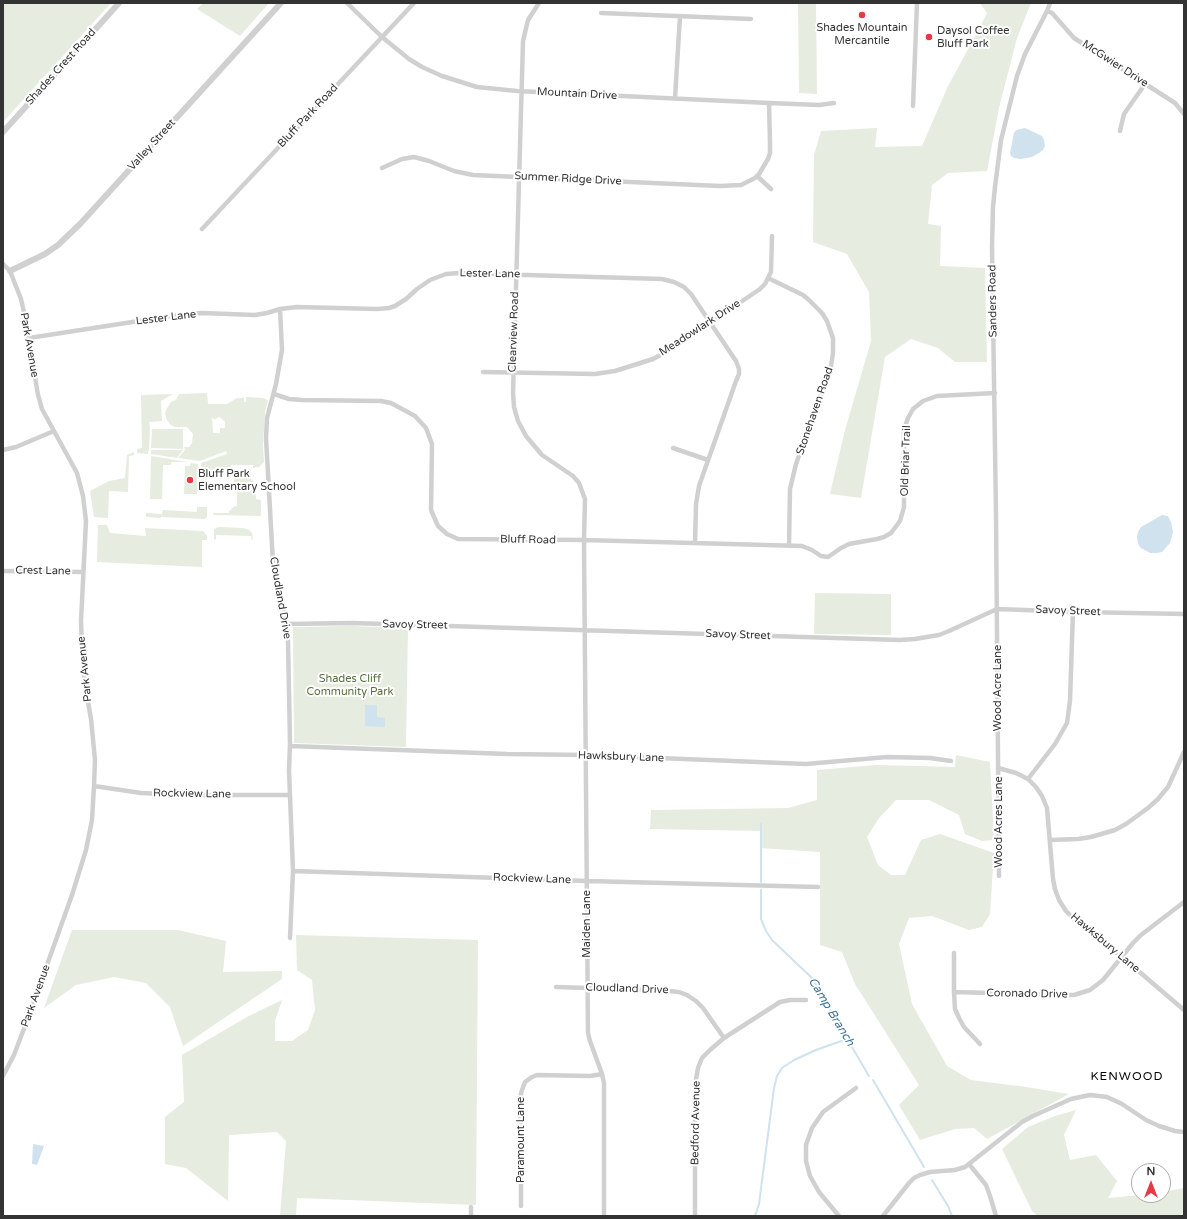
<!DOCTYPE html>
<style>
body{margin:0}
#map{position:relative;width:1187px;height:1219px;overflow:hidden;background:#fff;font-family:"Varela Round",sans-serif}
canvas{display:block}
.frame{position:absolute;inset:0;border:4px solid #333;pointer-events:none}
.north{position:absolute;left:1131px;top:1163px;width:40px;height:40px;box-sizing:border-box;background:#fff;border:1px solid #adadad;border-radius:50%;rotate:0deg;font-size:11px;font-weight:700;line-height:16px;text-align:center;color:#333}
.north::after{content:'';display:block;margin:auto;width:14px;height:18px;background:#e63946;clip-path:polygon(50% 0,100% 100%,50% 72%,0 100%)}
</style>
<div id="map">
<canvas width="1187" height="1219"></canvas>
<div class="frame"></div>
<div class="north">N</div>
</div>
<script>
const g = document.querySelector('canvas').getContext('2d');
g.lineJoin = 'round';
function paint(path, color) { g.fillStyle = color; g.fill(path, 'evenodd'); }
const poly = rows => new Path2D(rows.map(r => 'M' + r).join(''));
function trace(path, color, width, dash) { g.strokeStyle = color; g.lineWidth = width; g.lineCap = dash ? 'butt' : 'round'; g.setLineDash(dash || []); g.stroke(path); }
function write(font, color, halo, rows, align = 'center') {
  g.font = font + ' "Varela Round",sans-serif'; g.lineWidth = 4; g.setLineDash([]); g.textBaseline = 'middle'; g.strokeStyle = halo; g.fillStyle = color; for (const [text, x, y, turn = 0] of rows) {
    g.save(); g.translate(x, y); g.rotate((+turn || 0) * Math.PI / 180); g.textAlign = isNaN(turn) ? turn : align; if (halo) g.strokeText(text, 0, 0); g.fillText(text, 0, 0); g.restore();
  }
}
paint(poly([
 [3,3,111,3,3,122],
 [203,3,269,3,240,36,197,9],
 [798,3,816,3,817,94,799,93],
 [980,3,1031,3,1017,38,999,108,987,171,948,173,932,185,928,224,941,226,940,266,985,268,987,362,955,362,938,348,911,339,885,357,861,498,830,494,845,430,871,341,869,292,847,254,813,242,814,155,821,131,877,128,875,147,922,146,948,86,978,31,987,13],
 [207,393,208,404,227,404,237,398,244,398,244,402,246,402,246,397,264,398,268,401,265,412,263,444,264,462,259,467,253,468,253,465,231,465,231,471,201,471,201,463,227,454,226,451,200,461,178,458,185,450,184,447,189,447,192,443,193,434,187,427,175,427,171,425,167,420,165,414,166,410,171,402,176,400,179,394],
 [220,417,225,422,225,428,220,428,220,433,213,433,212,418,214,418,213,420,217,418],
 [173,394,161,401,162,421,149,422,150,427,149,451,148,451,148,454,137,453,137,449,142,448,141,395],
 [152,429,183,429,183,449,151,448],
 [151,450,183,450,177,458,151,454],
 [134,452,134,455,129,456,128,492,109,491,108,518,94,517,90,491,109,481,125,478,127,455],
 [151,456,188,462,171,462,171,465,163,465,162,499,150,499],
 [191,463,198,464,197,494,184,494,185,466,190,466],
 [234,474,249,476,253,481,255,484,256,499,261,500,261,516,213,515,213,513,229,513,229,511,235,506,237,506,237,487,234,487],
 [197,507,207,507,207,517,205,519,161,517,161,518,146,517,146,513,162,514,163,510,197,512],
 [98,525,107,525,110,533,146,536,145,528,203,531,207,536,207,540,202,540,202,567,97,562],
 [219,527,243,528,249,530,252,533,253,539,252,540,251,536,216,535,216,539,214,540,214,530,216,528],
 [815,593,891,594,891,635,814,634],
 [351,626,408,628,406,747,294,743,293,627],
 [956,755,990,762,994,840,982,841,965,834,959,815,929,800,896,800,879,818,867,837,878,865,891,875,905,875,921,840,940,834,994,853,990,914,982,927,969,930,932,916,909,918,899,944,912,1004,947,1066,971,1080,1026,1087,1069,1094,987,1139,974,1128,955,1129,920,1140,899,1105,919,1085,855,984,842,952,820,945,820,852,760,848,762,831,650,829,651,810,788,808,817,800,817,770,876,765,955,767],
 [72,930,178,930,226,941,223,972,282,971,282,979,183,1046,170,1007,146,983,114,977,76,985,44,1008],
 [296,935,478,940,476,1205,297,1198,296,1216,280,1216,286,1141,277,1132,229,1135,228,1201,186,1168,165,1164,165,1117,184,1102,182,1055,247,1017,282,1000,275,1021,275,1041,292,1041,308,1030,315,1010,312,980,297,970],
 [1076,1110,1064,1135,1070,1160,1096,1155,1117,1181,1108,1198,1141,1195,1163,1195,1163,1192,1184,1188,1184,1216,1038,1216,1032,1211,1002,1149,1028,1127,1055,1116]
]), '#e6ecdf');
paint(poly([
 [1025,128,1042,136,1044,140,1045,146,1043,150,1039,153,1032,157,1021,159,1014,158,1011,156,1010,153,1014,133,1016,130],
 [1162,515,1168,516,1171,522,1173,532,1170,543,1162,552,1157,553,1150,553,1141,548,1138,544,1137,537,1138,532,1141,527],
 [365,705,377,705,377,717,385,718,385,727,365,726],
 [33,1144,44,1146,37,1165,32,1164]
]), '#cfe2ee');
trace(poly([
 [761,882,761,824],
 [761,890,761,919,766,931,772,940,813,979,826,1003,869,1076],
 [873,1080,924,1167],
 [932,1180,948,1206,952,1216],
 [755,1216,759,1204,774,1088,777,1076,782,1068,794,1060,816,1050,847,1039]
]), '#cfe2ee', 2);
trace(poly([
 [347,3,382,37,409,59,422,67,442,76,477,87,517,91,769,103,819,105,834,103],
 [539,3,528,20,523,41,513,393,514,407,518,421,526,436,542,455,573,476,579,483,585,499,584,540,588,1033,590,1041,602,1074,604,1083,604,1216],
 [1047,11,1052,13,1074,38,1175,103,1184,114],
 [601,13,751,19],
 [675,98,680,16],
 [913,106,917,3],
 [1120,131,1124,114,1145,84],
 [382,168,402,159,414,157,429,161,454,171,473,175,720,186,741,185,755,178,759,174,768,159,770,153,770,143,769,103],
 [757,176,771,189],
 [202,229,414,3],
 [3,264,10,271,21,299,25,317,38,395,42,409,54,431,77,473,83,496,86,521,81,621,82,652,85,685,91,719,95,760,94,786,92,820,86,850,72,895,28,1018,14,1055,3,1076],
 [768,278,803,295,809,300,822,313,827,321,833,338,833,353,831,366,796,464,790,489,789,545],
 [280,309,282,350,276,384,267,418,266,438,273,563,276,583,279,590,287,624,288,641,290,743,289,771,293,871,290,938],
 [29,338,184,314,202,313,255,315,267,313,280,309,297,307,377,309,389,308,395,306,406,299,417,289,430,280,446,274,459,273,662,279,674,282,684,287,691,294,736,361,739,369,739,374,736,381,699,486,696,504,695,543],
 [483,372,595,374,615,371,653,359,670,350,760,289,765,284,771,272,772,236],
 [274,394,289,399,302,400,381,401,391,403,415,416,426,428,432,444,431,510,438,526,447,534,458,539,584,540,802,546,812,550,821,556,828,557,841,548,849,544,877,539,884,537,891,533,900,521,904,507,904,430,908,418,913,409,923,401,937,396,995,393],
 [673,448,708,460],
 [3,450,16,447,54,431],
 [3,571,83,572],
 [287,624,352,623,900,640,915,639,939,635,949,631,997,609,1079,612,1184,614],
 [290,746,507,754,586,755,806,764,887,757,930,758,951,761],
 [998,768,1016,773,1028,779,1036,787,1042,796,1047,808,1053,879,1055,889,1059,900,1066,911,1074,919,1122,957,1184,1010],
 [1028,779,1055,744,1067,723,1070,701,1073,611],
 [94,786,141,793,187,795,290,795],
 [1050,840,1078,839,1091,837,1115,830,1126,824,1148,808,1158,799,1168,787,1184,752],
 [293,871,587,881,818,887],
 [999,876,996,515,992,246,993,207,995,187,1001,140,1017,76,1025,54,1047,11,1050,3],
 [954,953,954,992,955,1009,959,1018,964,1027,980,1044],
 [556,987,658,990,679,992,687,995,696,1001,703,1008,724,1038],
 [954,992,1064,995,1074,995,1090,990,1103,980,1133,943,1141,935,1184,902],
 [969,1164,986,1185,990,1196,996,1216],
 [521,1206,521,1093,525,1082,532,1077,537,1075,590,1076,602,1074],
 [471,1216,471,1207],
 [695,1216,695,1085,698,1068,702,1058,710,1050,724,1038,780,1002,790,1000,806,1000],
 [839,1216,819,1192,810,1176,806,1161,806,1145,812,1128,823,1112,856,1088],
 [883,1216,909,1183,914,1178,920,1175,930,1172,955,1170,965,1167,1022,1122,1033,1116,1071,1099,1090,1095,1107,1097,1122,1104,1146,1120,1159,1126,1175,1131,1184,1132]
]), '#d0d0d0', 4.5);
trace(poly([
 [3,132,119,3],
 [10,271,45,254,58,245,80,224,281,3]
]), '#d0d0d0', 6);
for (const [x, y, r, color] of [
 [862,15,4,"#e63946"],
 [929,37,4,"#e63946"],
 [190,480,4,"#e63946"]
]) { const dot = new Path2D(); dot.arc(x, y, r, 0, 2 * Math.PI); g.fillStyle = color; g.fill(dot); trace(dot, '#fff', 1.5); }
write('11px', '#333', '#fff', [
 ["Shades Mountain",862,28,"center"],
 ["Mercantile",862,41,"center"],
 ["Daysol Coffee",937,31],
 ["Bluff Park",937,44],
 ["Bluff Park",198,474],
 ["Elementary School",198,487]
], 'left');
write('11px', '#333', '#fff', [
 ["McGwier Drive",1115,64,33],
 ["Shades Crest Road",61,67,-48],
 ["Mountain Drive",577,94,3],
 ["Bluff Park Road",308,116,-47],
 ["Valley Street",152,145,-48],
 ["Summer Ridge Drive",568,179,3],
 ["Lester Lane",490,274,1],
 ["Sanders Road",993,301,-91],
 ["Lester Lane",166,318,-7],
 ["Meadowlark Drive",700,328,-33],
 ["Clearview Road",514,332,-88],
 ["Park Avenue",29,345,80],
 ["Stonehaven Road",815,411,-71],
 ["Old Briar Trail",906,461,-88],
 ["Bluff Road",528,540,1],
 ["Crest Lane",43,571,1],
 ["Cloudland Drive",280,598,80],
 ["Savoy Street",1068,611,2],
 ["Savoy Street",415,625,1],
 ["Savoy Street",738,635,2],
 ["Park Avenue",85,669,-96],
 ["Wood Acre Lane",998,688,-90],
 ["Hawksbury Lane",621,757,2],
 ["Rockview Lane",192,794,1],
 ["Wood Acres Lane",999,822,-90],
 ["Rockview Lane",532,879,2],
 ["Maiden Lane",587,924,-90],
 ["Hawksbury Lane",1105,943,40],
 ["Cloudland Drive",627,989,2],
 ["Coronado Drive",1027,994,1],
 ["Park Avenue",36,996,-70],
 ["Bedford Avenue",696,1123,-89],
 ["Paramount Lane",521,1140,-90]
]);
write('11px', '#56703f', '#fff', [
 ["Shades Cliff",350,679],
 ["Community Park",350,692]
]);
write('italic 12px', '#3f7597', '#fff', [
 ["Camp Branch",831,1012,59]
]);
g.letterSpacing = '1px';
write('12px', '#000', '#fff', [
 ["KENWOOD",1127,1077]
]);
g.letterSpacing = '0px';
</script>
